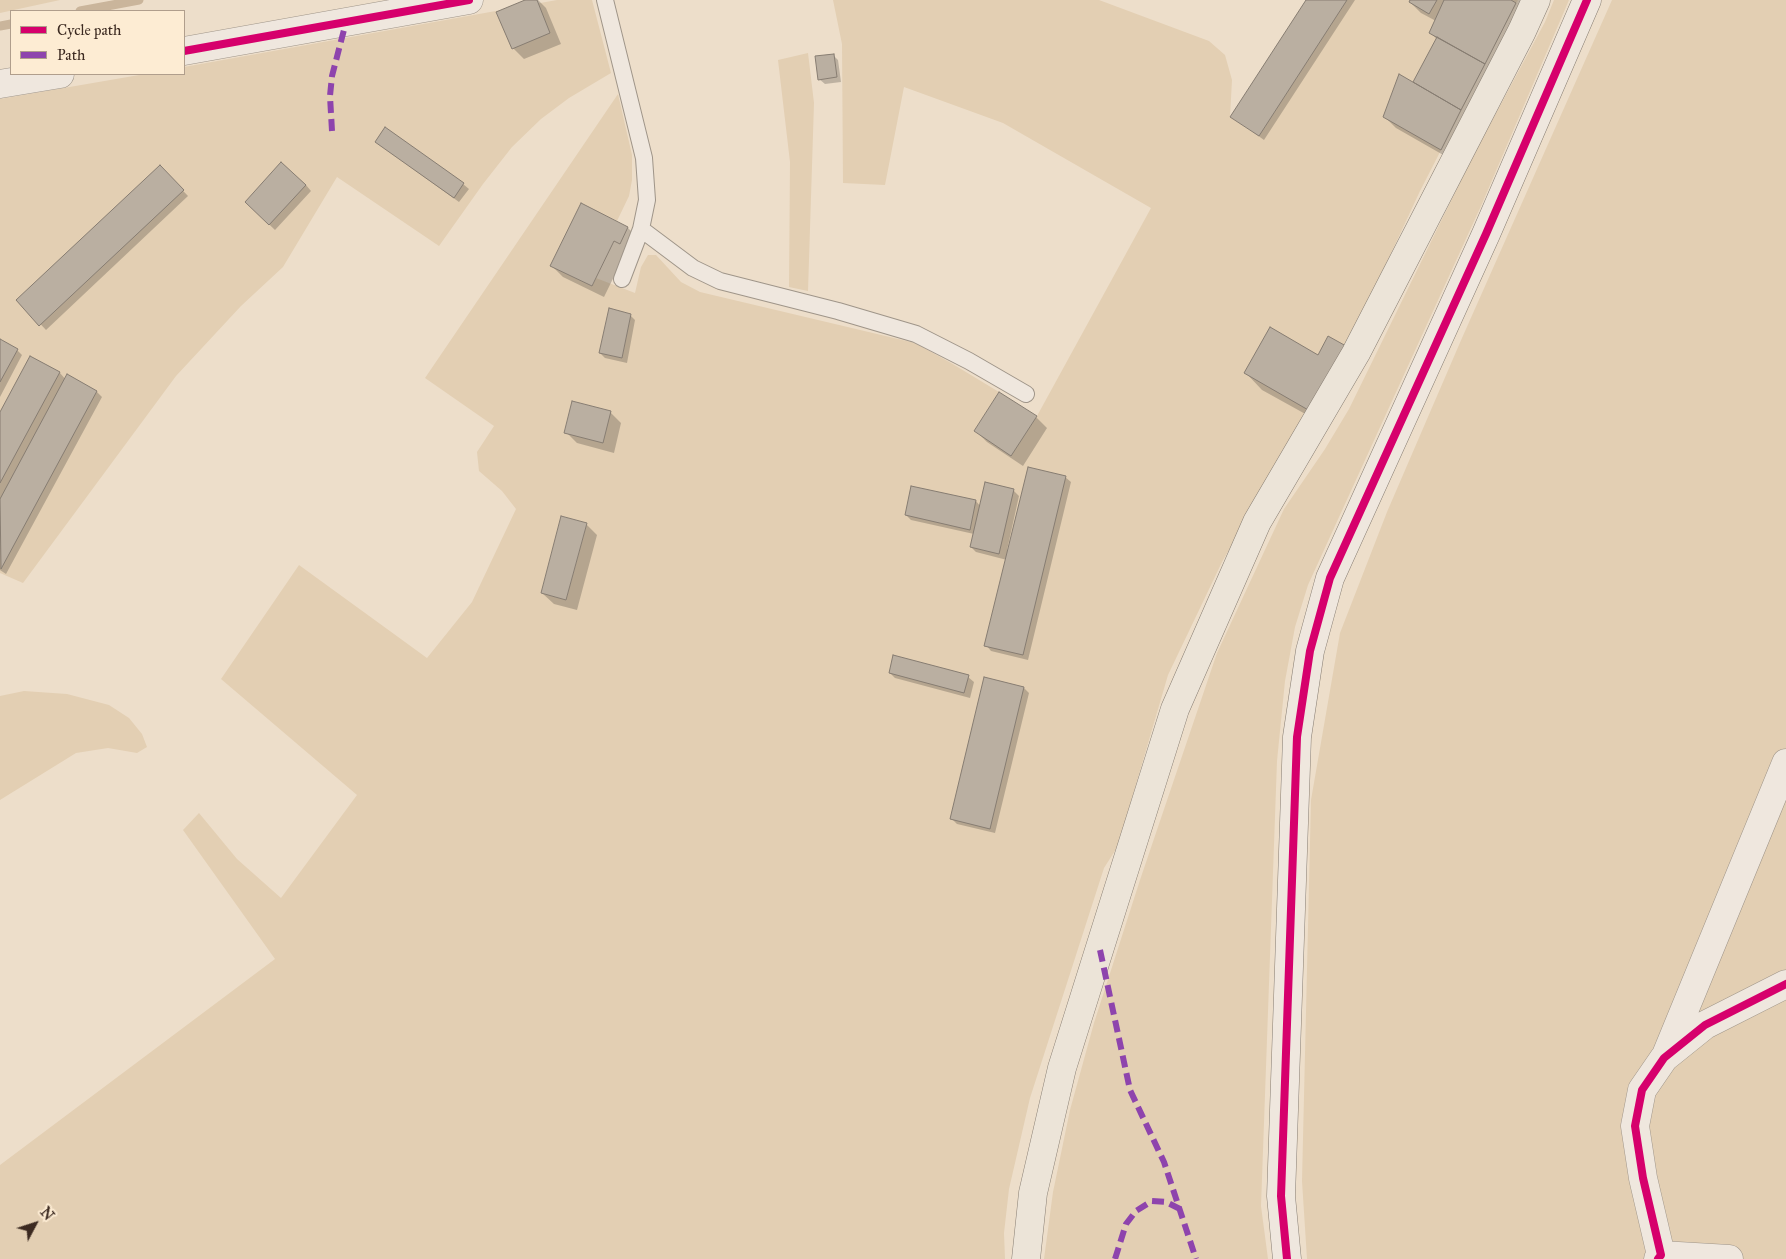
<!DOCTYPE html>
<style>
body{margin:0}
#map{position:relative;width:1786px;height:1259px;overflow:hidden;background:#eddeca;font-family:"IM FELL Great Primer",serif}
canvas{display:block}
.legend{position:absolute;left:10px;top:10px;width:175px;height:65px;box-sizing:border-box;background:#fdecd3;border:1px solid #b09e8c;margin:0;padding:6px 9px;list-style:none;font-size:15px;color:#3c2a21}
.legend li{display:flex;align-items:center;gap:10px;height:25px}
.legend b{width:25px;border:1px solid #b09e8c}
.north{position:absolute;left:10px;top:1199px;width:50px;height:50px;-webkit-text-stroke:4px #fdecd3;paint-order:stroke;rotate:50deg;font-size:14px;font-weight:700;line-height:20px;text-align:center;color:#3c2a21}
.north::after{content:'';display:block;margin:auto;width:18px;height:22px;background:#3c2a21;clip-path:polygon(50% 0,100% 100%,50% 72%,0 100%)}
</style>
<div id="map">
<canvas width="1786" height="1259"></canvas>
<ul class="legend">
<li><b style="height:6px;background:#d6006c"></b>Cycle path</li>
<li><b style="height:6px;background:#8e44ad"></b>Path</li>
</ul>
<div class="north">N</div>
</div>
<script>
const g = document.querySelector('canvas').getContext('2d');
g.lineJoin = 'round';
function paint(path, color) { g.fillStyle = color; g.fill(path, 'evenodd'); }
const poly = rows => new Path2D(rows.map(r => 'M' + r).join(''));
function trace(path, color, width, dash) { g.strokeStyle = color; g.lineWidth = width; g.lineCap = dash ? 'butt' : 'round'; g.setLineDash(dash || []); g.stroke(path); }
paint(poly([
 [0,0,60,0,0,13],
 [557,0,592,0,611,73,569,98,541,119,512,147,483,184,439,246,337,177,283,267,241,306,176,376,23,583,0,573,0,99,145,74,184,74,184,67],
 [833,0,1099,0,1209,41,1225,55,1232,80,1230,117,1259,136,1347,0,1518,0,1420,191,1354,333,1222,562,1168,675,1118,846,1104,868,1030,1098,1009,1189,1004,1233,1005,1259,0,1259,0,1165,275,959,183,830,199,813,237,859,281,898,357,795,221,679,299,565,427,658,472,602,516,509,502,491,479,471,477,452,494,426,425,378,618,94,632,155,632,180,629,196,617,221,581,204,551,266,592,286,596,278,635,293,641,267,648,255,656,255,681,282,700,292,915,343,951,363,999,392,974,431,1011,455,1037,416,1151,208,1003,123,904,87,885,185,843,183,842,44],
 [609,309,631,314,622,358,599,353],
 [572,401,610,411,564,432],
 [561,516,587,523,566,600,541,593],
 [1554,0,1569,0,1481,206,1308,585,1295,627,1285,681,1277,761,1261,1206,1268,1259,1044,1259,1053,1192,1070,1110,1094,1023,1140,880,1217,653,1284,509,1325,449,1349,409,1472,158,1545,22],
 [1612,0,1786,0,1786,1259,1307,1259,1302,1181,1311,800,1340,633,1387,512,1462,338],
 [808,53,814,103,808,291,789,287,790,162,778,60],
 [24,691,67,694,109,705,129,718,142,734,147,747,137,753,108,748,76,753,0,800,0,696]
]), '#e3cfb3');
paint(poly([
 [529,0,538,0,546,8,561,44,524,59,513,48],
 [1307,0,1355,0,1264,140,1232,117],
 [1411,0,1524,0,1452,160,1396,128,1385,117,1414,84,1437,39,1430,33,1436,21,1421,13,1410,2],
 [833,55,838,60,841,82,825,84,819,79],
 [376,142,463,184,469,189,459,202],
 [160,167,188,196,46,330,18,300],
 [306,185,311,191,275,230,246,202],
 [582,205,628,228,639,239,626,252,604,297,563,277,552,266],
 [630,315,635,320,627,363,605,358,600,353],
 [1271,329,1327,426,1262,390,1246,373],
 [0,341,17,350,22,355,0,397],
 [31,357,60,373,66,380,97,392,102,397,6,574,0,570,0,414],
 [610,412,621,423,614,453,577,443,566,432],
 [1036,417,1047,428,1023,466,987,442,976,431],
 [1065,477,1071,482,1028,660,991,651,986,645,1007,560,976,552,971,547,974,534,911,520,906,515,976,501,980,506,1014,491,1019,496,1007,550,1009,550],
 [586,524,597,535,577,610,554,604,542,593],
 [890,673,968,677,974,682,970,698,895,678],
 [1024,688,1029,693,995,833,957,824,952,819]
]), '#0003');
trace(poly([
 [80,11,139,0],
 [0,26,11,24]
]), '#cab59b', 9);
const building = poly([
 [525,0,537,0,550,33,512,49,496,12,525,0],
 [1306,0,1347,0,1259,136,1230,117,1306,0],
 [1410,0,1437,0,1429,14,1409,2,1410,0],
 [1444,0,1511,0,1516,3,1485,64,1429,33,1444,0],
 [1437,37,1485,64,1461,110,1413,82,1437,37],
 [834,54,837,77,818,80,815,56,834,54],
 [1399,74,1461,110,1441,150,1383,117,1399,74],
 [385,127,464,183,454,198,375,142,385,127],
 [281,162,306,185,269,225,245,202,281,162],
 [160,165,184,190,39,326,16,300,160,165],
 [581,203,628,227,620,244,614,241,592,286,550,266,581,203],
 [609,308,631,314,622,358,599,353,609,308],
 [1270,327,1318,355,1328,336,1346,346,1310,411,1244,373,1270,327],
 [0,339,18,349,0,382,0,339],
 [30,356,60,372,0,483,0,412,30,356],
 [67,374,97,391,1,569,0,499,67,374],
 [999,392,1037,416,1011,456,974,431,999,392],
 [572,401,611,411,603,443,564,433,572,401],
 [1028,467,1066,476,1023,655,984,646,1028,467],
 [985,482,1014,489,999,554,970,547,985,482],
 [911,486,976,500,970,530,905,515,911,486],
 [561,516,587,523,566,600,541,593,561,516],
 [893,655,969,675,964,693,889,673,893,655],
 [984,677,1024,687,990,829,950,819,984,677]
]);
paint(building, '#baafa1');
trace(building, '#877d72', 1);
const lane = poly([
 [605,0,644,158,647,200,641,229,622,279],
 [641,229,693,268,720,281,838,311,916,334,969,361,1026,394]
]);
const street = poly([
 [184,51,469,0],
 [0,84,60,74],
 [1666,1055,1786,763],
 [1661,1255,1729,1259],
 [1658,1259,1661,1255,1643,1178,1635,1126,1642,1090,1664,1058,1705,1025,1786,984]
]);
const secondary = poly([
 [1287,1259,1281,1196,1297,737,1310,651,1330,578,1486,234,1587,0]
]);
const primary = poly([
 [1026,1259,1033,1193,1062,1068,1175,709,1257,522,1356,353,1522,31,1536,0]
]);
trace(lane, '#9f9589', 18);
trace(street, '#9f9589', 29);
trace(secondary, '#877d72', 29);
trace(primary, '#877d72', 29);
trace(lane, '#efe7de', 16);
trace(street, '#efe7de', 28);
trace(secondary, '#efe7de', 28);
trace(primary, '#ece4d8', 28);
trace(poly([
 [332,131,330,96,332,76,346,22],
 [1100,950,1130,1090,1164,1162,1196,1259],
 [1115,1259,1126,1224,1136,1211,1152,1201,1166,1202,1180,1209]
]), '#8e44ad', 6, [12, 6]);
trace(poly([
 [184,51,469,0],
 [1287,1259,1281,1196,1297,737,1310,651,1330,578,1486,234,1587,0],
 [1658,1259,1661,1255,1643,1178,1635,1126,1642,1090,1664,1058,1705,1025,1786,984]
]), '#d6006c', 8);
</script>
